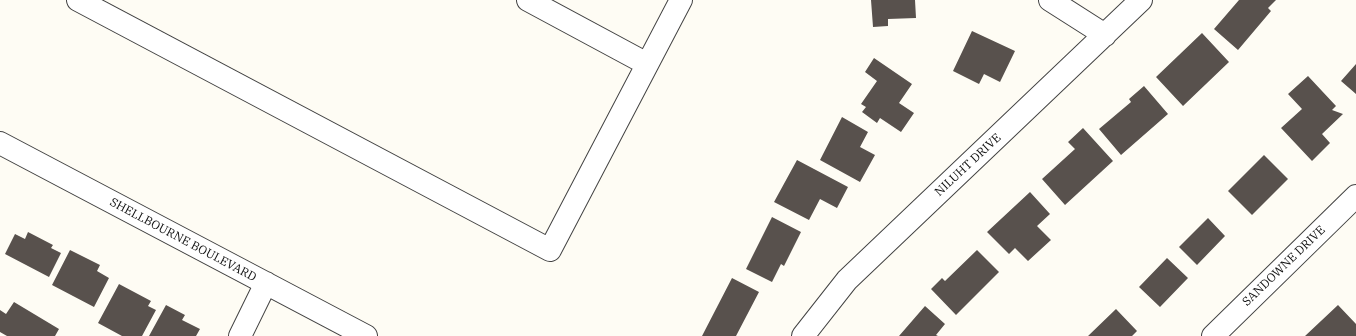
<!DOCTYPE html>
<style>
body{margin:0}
canvas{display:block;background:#fefcf4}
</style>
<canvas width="1356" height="336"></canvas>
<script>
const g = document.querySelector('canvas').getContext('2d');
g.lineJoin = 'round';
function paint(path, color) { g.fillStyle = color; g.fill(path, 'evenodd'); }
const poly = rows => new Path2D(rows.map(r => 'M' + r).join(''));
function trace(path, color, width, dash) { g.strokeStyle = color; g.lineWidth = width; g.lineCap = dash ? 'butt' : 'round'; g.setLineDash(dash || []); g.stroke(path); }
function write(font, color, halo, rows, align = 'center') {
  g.font = font + ' "IBM Plex Serif",serif'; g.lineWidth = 4; g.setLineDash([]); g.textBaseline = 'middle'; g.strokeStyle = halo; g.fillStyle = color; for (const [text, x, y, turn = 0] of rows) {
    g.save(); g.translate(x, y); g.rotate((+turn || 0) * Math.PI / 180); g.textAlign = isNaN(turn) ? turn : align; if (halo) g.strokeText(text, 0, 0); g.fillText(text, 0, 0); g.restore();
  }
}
paint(poly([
 [871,0,915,0,916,18,888,19,888,26,873,27],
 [1239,0,1276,0,1268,8,1271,11,1238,50,1214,29],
 [972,31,1015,51,1000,82,984,74,979,84,953,71],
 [1202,33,1229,62,1183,106,1156,77],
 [874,58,912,84,899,103,914,113,901,132,880,118,877,123,862,112,866,107,861,104,877,81,865,72],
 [1356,64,1356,94,1341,81],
 [1308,76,1336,106,1332,110,1343,114,1322,134,1330,143,1312,161,1281,128,1302,109,1288,94],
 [1144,86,1168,114,1121,155,1099,129,1131,102,1129,99],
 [842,117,868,132,860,147,875,155,860,182,820,160],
 [1083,128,1113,161,1065,205,1042,179,1075,149,1068,142],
 [1264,155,1288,179,1252,215,1228,191],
 [797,160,848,187,837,208,820,199,809,220,774,202],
 [1030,192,1050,214,1037,226,1051,240,1028,261,1015,248,1009,254,987,232],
 [772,217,801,232,784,266,781,264,772,282,746,269],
 [1208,218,1225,236,1197,265,1179,247],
 [28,232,53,245,51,248,61,253,49,277,5,254,15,234,25,239],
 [70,250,100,265,97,271,109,278,94,307,52,285],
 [977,250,999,272,956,315,931,289,942,278,945,281],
 [1167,258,1188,278,1160,307,1139,287],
 [732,278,759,292,736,336,702,336],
 [119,284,151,301,148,306,156,310,142,336,122,336,98,323],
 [14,302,59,329,55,336,7,336,0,332,0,310,6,314],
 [166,305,185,315,182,320,200,329,196,336,149,336],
 [1338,305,1356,324,1356,336,1305,336],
 [925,306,945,324,936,335,938,336,899,336],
 [1116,309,1137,331,1132,336,1088,336]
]), '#58514d');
const minor = poly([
 [78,0,550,250,681,0],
 [528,0,647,64],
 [1050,0,1105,35],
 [0,143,366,336],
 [240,336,266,283],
 [803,336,847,280,1141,0],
 [1213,336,1356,196]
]);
trace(minor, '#434343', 24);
trace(minor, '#fff', 22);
write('12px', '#101010', '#fff', [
 ["NILUHT DRIVE",968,165,-43],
 ["SHELLBOURNE BOULEVARD",183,240,28],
 ["SANDOWNE DRIVE",1284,266,-44]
]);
</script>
